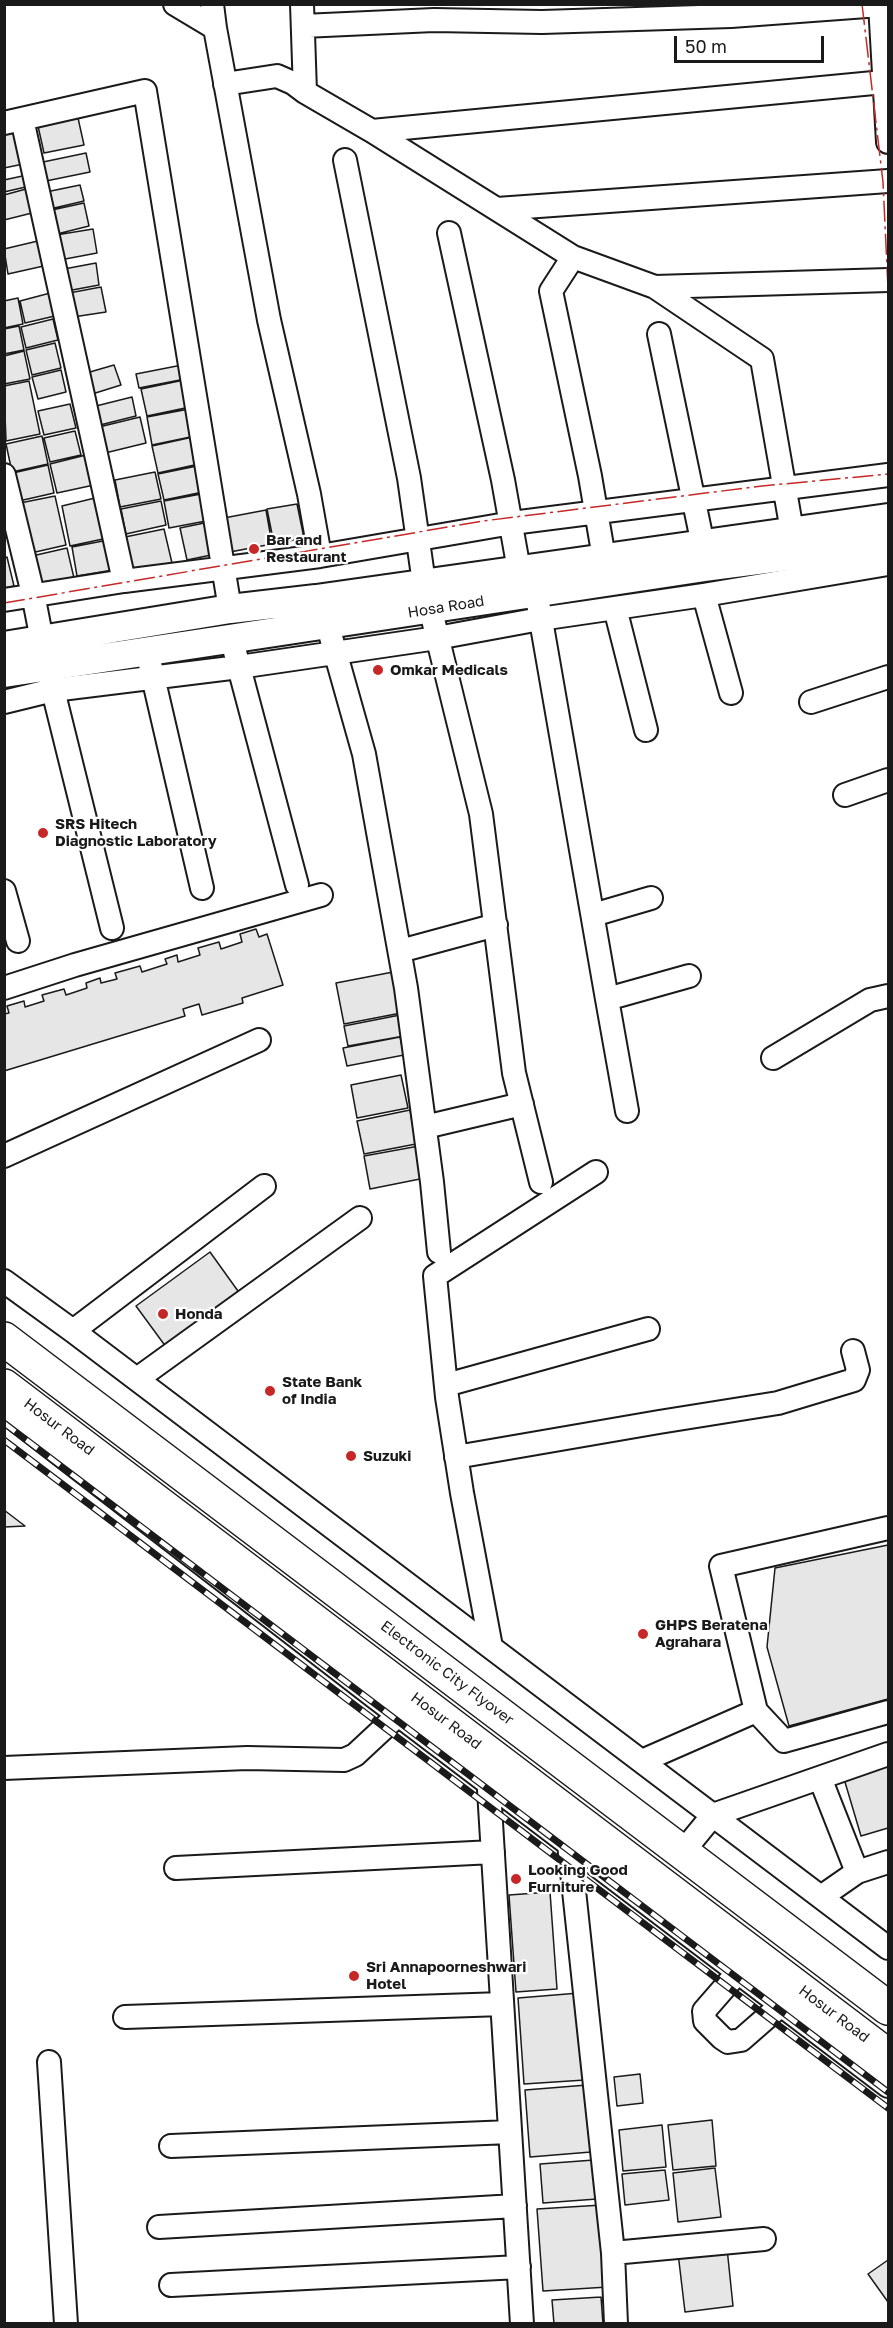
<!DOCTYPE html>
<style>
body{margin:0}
#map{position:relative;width:893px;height:2328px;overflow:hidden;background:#fff;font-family:"Golos Text",sans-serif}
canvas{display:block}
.frame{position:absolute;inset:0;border:6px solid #1a1a1a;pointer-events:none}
.scale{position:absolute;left:674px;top:36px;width:150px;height:27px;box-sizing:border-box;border:3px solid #1a1a1a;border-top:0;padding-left:8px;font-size:18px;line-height:21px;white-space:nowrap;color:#1a1a1a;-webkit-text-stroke:4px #fff;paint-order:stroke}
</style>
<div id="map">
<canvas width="893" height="2328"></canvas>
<div class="frame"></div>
<div class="scale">50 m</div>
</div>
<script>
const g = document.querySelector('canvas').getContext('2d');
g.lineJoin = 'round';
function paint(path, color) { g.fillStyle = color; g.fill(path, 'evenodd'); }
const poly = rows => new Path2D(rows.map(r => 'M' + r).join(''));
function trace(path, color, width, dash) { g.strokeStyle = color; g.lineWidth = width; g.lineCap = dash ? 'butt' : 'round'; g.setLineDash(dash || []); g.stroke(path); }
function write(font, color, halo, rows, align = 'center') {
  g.font = font + ' "Golos Text",sans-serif'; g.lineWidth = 4.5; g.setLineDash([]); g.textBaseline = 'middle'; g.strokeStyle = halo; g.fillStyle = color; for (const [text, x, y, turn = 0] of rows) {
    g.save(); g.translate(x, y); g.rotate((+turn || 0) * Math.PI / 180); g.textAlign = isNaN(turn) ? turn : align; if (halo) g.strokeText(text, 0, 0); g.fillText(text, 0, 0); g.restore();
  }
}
const building = poly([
 [78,118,84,145,44,153,38,126,78,118],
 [20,131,28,163,4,168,4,135,20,131],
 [86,153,90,172,46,181,43,162,86,153],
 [27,175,30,186,4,192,4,180,27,175],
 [80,185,84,201,50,209,46,192,80,185],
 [26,189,32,213,4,220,4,195,26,189],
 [84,203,89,226,57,234,52,210,84,203],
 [93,229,97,253,60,260,56,235,93,229],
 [42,240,48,265,8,274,4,249,42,240],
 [96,263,99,285,67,291,64,269,96,263],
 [101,287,106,312,73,317,69,293,101,287],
 [54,292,59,315,25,323,20,301,54,292],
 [18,298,23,324,4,328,4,301,18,298],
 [53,319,58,340,26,348,21,327,53,319],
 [19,326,24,350,4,354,4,329,19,326],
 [55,343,61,368,32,375,26,350,55,343],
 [24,351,30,379,4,384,4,356,24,351],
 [114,365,121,385,89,395,83,374,114,365],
 [182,365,185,379,139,388,136,374,182,365],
 [61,370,66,392,38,399,32,377,61,370],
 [184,380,190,407,147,416,141,389,184,380],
 [29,381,40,434,6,441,4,386,29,381],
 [132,397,136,416,100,425,96,406,132,397],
 [70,404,76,428,44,435,38,411,70,404],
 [189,409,195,436,152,445,147,417,189,409],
 [140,417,146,443,105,453,99,427,140,417],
 [75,431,81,455,50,462,44,438,75,431],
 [42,436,48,464,12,472,6,444,42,436],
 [193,437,199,464,158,473,152,446,193,437],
 [86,455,94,485,57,493,50,464,86,455],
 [48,465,54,493,19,501,13,473,48,465],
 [197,466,203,492,164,500,158,474,197,466],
 [155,472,161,499,120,507,115,480,155,472],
 [201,494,206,521,169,528,164,501,201,494],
 [55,496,66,545,31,553,20,503,55,496],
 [95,498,103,539,70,546,62,506,95,498],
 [161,501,166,525,126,534,121,509,161,501],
 [297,504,304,538,274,544,267,509,297,504],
 [266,510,272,544,230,552,224,518,266,510],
 [209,522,216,554,187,560,180,528,209,522],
 [164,529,172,563,133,571,125,537,164,529],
 [108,540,113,570,77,576,72,547,108,540],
 [67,548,74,578,39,585,32,556,67,548],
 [7,557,14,586,4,588,4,558,7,557],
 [256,929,259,937,267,934,283,985,242,998,243,1003,202,1015,199,1004,183,1009,185,1016,4,1071,4,1014,9,1013,7,1006,24,1001,25,1007,44,1001,42,995,64,989,66,995,87,988,86,983,100,978,101,983,117,979,115,973,140,966,142,972,167,964,165,959,177,955,178,962,200,955,198,948,219,942,221,949,242,942,240,934,256,929],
 [393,972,401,1013,344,1024,336,983,393,972],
 [400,1015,404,1036,348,1046,344,1026,400,1015],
 [400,1037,404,1055,347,1066,343,1048,400,1037],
 [401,1075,408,1108,357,1118,351,1085,401,1075],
 [410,1110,416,1144,364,1154,357,1121,410,1110],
 [419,1146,425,1178,370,1189,364,1156,419,1146],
 [210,1252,243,1298,169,1351,136,1306,210,1252],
 [4,1510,25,1526,4,1527,4,1510],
 [888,1545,888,1699,789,1726,767,1647,775,1568,888,1545],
 [888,1759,888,1828,861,1836,842,1772,888,1759],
 [550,1892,557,1989,516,1992,509,1895,550,1892],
 [579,1993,585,2080,524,2084,518,1998,579,1993],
 [640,2074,643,2103,617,2106,614,2077,640,2074],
 [587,2085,591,2152,530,2157,525,2090,587,2085],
 [712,2120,716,2166,673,2170,668,2125,712,2120],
 [662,2125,666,2167,623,2171,619,2130,662,2125],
 [594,2160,597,2199,543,2203,540,2164,594,2160],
 [715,2168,721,2217,678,2222,673,2173,715,2168],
 [665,2170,669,2200,625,2205,622,2174,665,2170],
 [602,2205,608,2287,543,2291,537,2209,602,2205],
 [727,2248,733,2306,685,2312,678,2253,727,2248],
 [888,2260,888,2302,868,2274,888,2260],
 [601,2297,603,2324,554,2324,552,2300,601,2297]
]);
paint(building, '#e6e6e6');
trace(building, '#1a1a1a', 1.5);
const minor = poly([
 [175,4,215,28],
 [212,4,215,28,269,320,309,494,320,556],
 [302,4,305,92],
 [880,4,888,142],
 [303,26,434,20,542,22,731,16,880,5],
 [225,84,277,76,293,83,305,92,372,131,573,257,655,287,762,359,792,531],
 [22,119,124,581],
 [4,123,145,91,230,609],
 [372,131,884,82],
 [345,160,409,478,424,583,481,814,514,1073,541,1182],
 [497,209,888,181],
 [449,233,503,480,519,570],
 [573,257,551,291,590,476,604,558],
 [655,287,888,280],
 [659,334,703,545],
 [4,475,33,594,47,666,112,928],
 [704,595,731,693],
 [4,600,124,581,320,556,512,523,888,475],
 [538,603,607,999],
 [615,608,646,730],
 [331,637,364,754,406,988,432,1182,439,1252],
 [235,652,297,885],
 [150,664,202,888],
 [4,702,53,690,239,667,437,638,540,619,704,595,888,564],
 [811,702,888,677],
 [845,795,888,780],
 [4,891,18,941],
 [593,915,651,898],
 [400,951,496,925],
 [4,988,75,965,321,895],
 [773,1058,870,1000,888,996],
 [627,1111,607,999,689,976],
 [425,1127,522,1104],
 [4,1156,259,1040],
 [4,1281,73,1331,888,1948],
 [73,1331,264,1186],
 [137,1379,360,1218],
 [446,1385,648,1329],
 [4,1411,376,1698,888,2086],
 [456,1457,659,1422,778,1403,854,1380,858,1370,853,1351],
 [888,1528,721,1566,756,1711,784,1741,888,1712],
 [491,1647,462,1493,447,1397,435,1276,596,1172],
 [642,1761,756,1711],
 [4,1768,247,1758,344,1760,355,1755,398,1715],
 [488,1774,522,2324],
 [820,1778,857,1872,888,1862],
 [690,1843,713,1815,888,1754],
 [569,1844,613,2253,616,2324],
 [176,1868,493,1852],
 [821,1897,857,1872],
 [738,1972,704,2011,705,2021,722,2038,728,2042,741,2040,781,2005],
 [125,2017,502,2004],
 [49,2062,66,2324],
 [171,2146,510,2132],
 [159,2227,515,2206],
 [613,2253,764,2239],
 [171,2285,519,2267]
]);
const major = poly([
 [4,646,230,609,316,599,888,518],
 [4,673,705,567,888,543]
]);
const highway = poly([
 [4,1339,888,2008],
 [4,1386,888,2056]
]);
trace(minor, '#1a1a1a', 26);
trace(major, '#1a1a1a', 32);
trace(highway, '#1a1a1a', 36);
trace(minor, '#fff', 22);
trace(major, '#fff', 28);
trace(highway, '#fff', 33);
const rail = poly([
 [4,1423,888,2092],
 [4,1440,888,2108]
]);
trace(rail, '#1a1a1a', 7);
trace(rail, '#fff', 4.5, [14]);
trace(poly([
 [862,4,883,182,888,288],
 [4,603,483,521,762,486,888,474]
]), '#c62828', 1.5, [21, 4.5, 3, 4.5]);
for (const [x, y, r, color] of [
 [254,549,6,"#c62828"],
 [378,670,6,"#c62828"],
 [43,833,6,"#c62828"],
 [163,1314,6,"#c62828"],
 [270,1391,6,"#c62828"],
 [351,1456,6,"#c62828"],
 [643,1634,6,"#c62828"],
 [516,1879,6,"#c62828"],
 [354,1976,6,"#c62828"]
]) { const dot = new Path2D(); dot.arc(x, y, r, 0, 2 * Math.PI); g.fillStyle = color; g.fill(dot); trace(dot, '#fff', 2); }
write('bold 15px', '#1a1a1a', '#fff', [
 ["Bar and",266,540],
 ["Restaurant",266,557],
 ["Omkar Medicals",390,670],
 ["SRS Hitech",55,824],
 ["Diagnostic Laboratory",55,841],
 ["Honda",175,1314],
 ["State Bank",282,1382],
 ["of India",282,1399],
 ["Suzuki",363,1456],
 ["GHPS Beratena",655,1625],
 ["Agrahara",655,1642],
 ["Looking Good",528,1870],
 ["Furniture",528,1887],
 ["Sri Annapoorneshwari",366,1967],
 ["Hotel",366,1984]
], 'left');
write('15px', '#1a1a1a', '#fff', [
 ["Hosa Road",446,607,-9],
 ["Hosur Road",59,1427,37],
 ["Electronic City Flyover",447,1673,37],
 ["Hosur Road",446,1721,37],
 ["Hosur Road",834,2014,37]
]);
</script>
